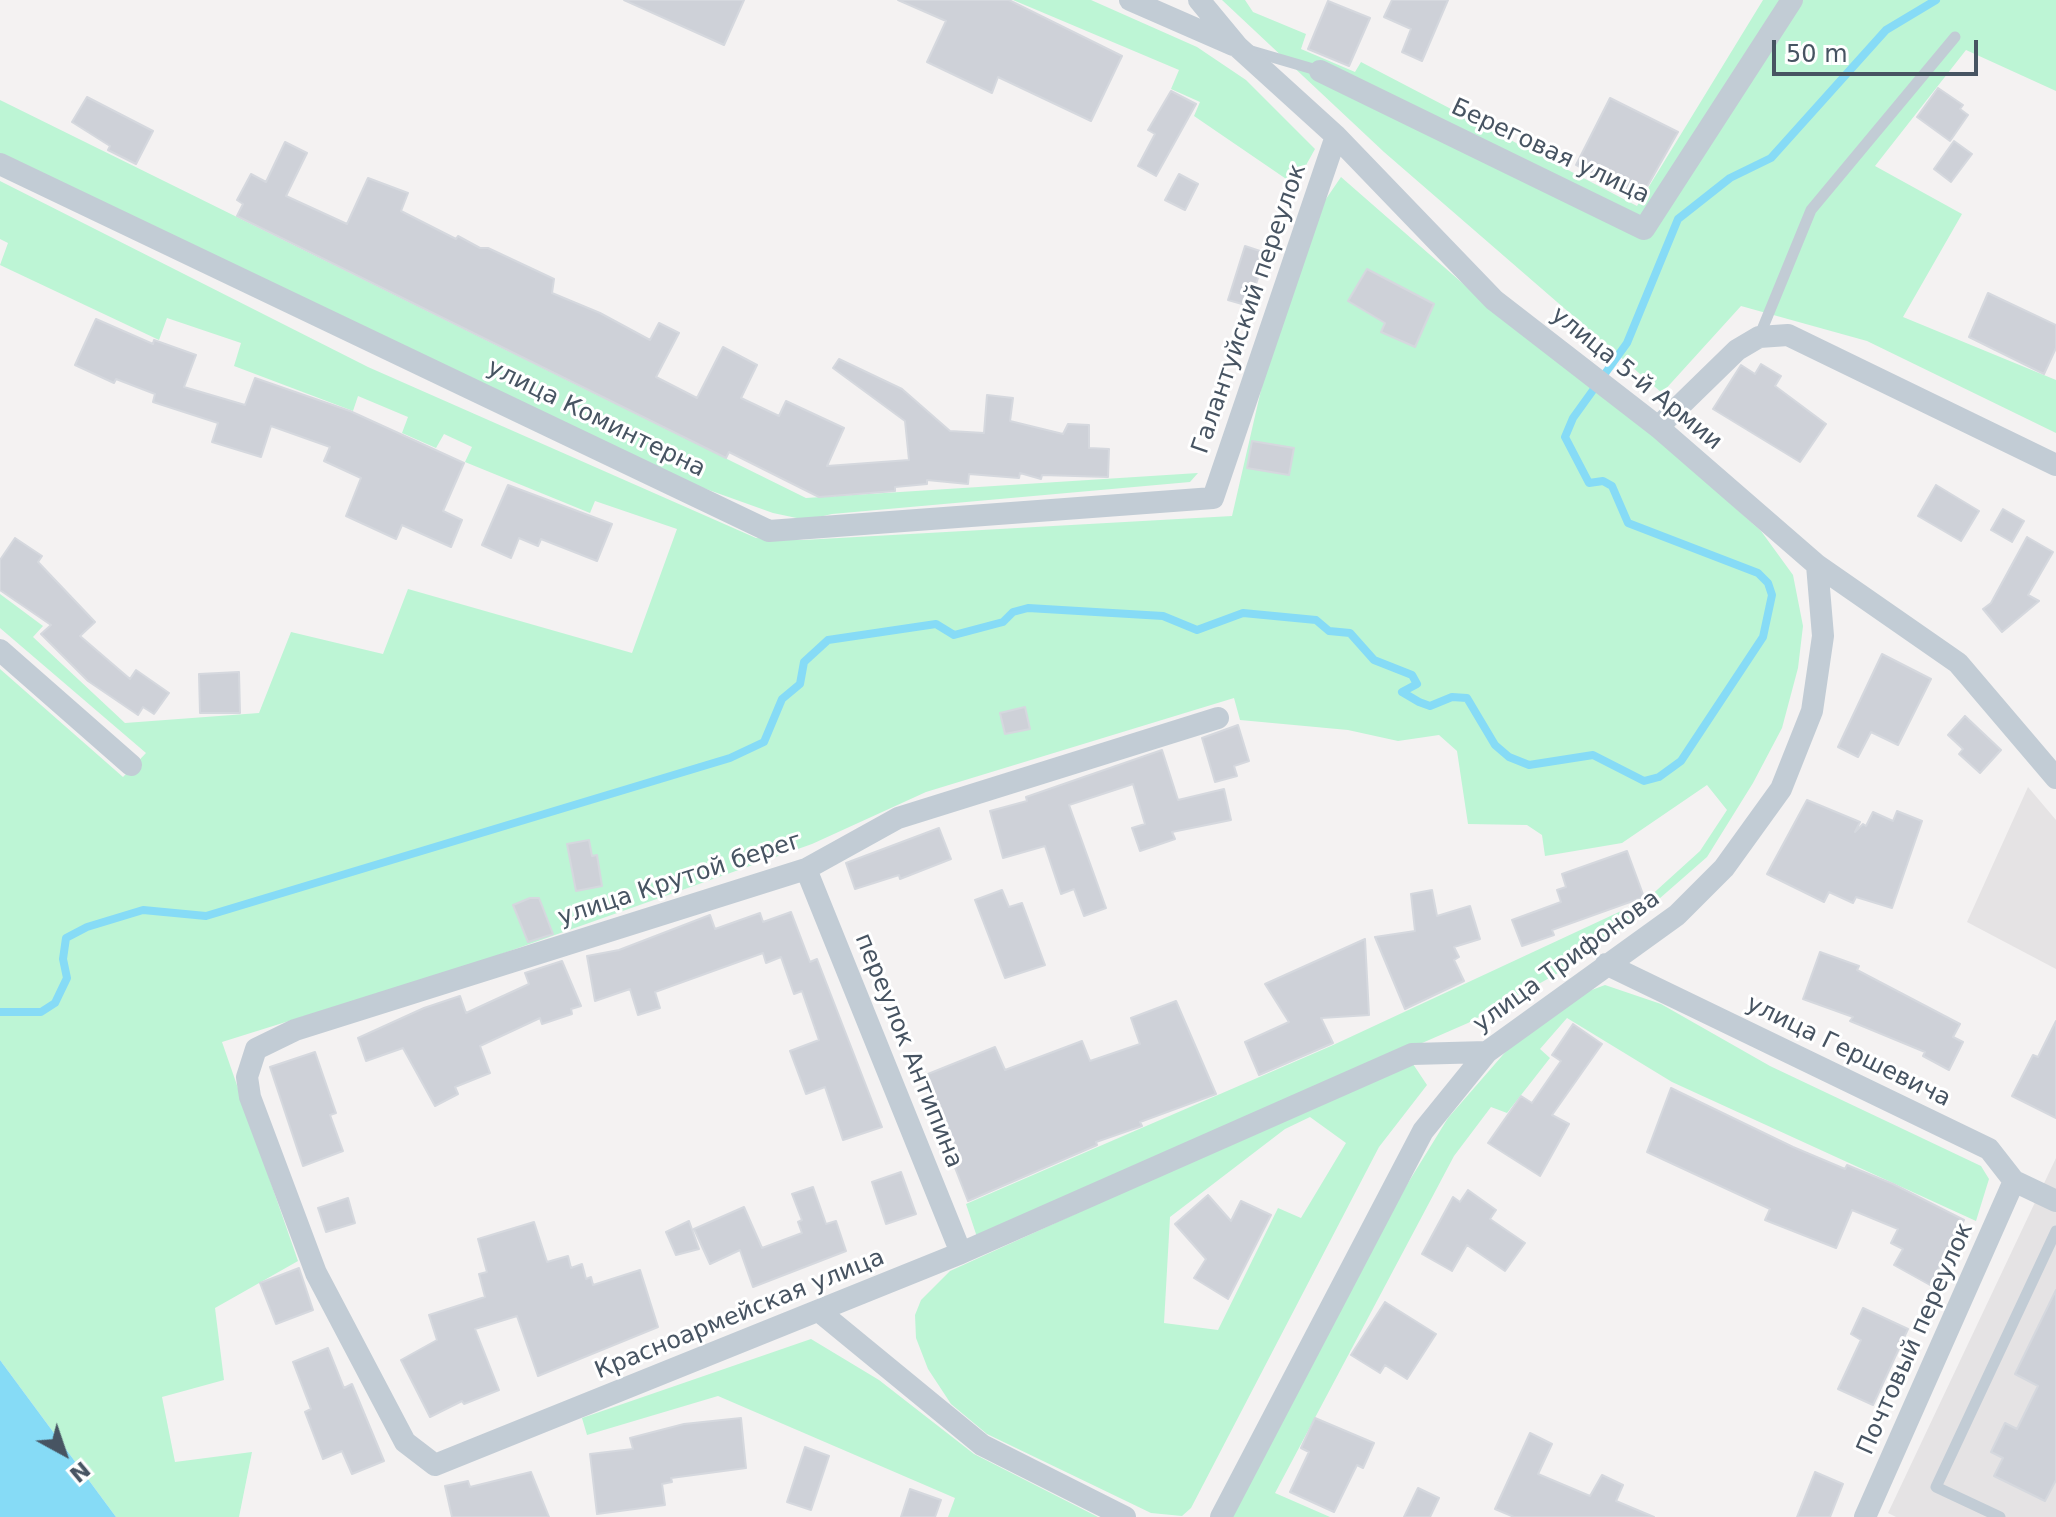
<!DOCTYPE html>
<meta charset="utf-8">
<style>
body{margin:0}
#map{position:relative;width:2056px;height:1517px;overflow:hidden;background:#f4f2f2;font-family:"DejaVu Sans",sans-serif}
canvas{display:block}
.north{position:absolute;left:24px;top:1413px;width:80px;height:80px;-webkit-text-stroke:6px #fff;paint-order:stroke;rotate:140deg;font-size:22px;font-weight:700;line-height:32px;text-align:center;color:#475462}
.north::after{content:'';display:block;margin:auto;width:28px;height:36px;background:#475462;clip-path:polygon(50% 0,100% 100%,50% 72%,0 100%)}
.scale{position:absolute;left:1772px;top:40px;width:206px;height:36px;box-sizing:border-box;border:4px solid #475462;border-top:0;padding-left:10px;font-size:24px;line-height:28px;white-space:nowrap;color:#475462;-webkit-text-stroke:6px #fff;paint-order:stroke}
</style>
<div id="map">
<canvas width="2056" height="1517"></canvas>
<div class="north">N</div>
<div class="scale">50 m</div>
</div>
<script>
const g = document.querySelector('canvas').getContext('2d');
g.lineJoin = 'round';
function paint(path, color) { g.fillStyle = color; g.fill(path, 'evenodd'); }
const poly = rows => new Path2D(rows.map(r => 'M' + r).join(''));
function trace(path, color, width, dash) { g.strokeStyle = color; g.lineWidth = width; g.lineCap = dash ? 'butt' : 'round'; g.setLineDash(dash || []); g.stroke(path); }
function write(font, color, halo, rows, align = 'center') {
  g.font = font + ' "DejaVu Sans",sans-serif'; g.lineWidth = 6; g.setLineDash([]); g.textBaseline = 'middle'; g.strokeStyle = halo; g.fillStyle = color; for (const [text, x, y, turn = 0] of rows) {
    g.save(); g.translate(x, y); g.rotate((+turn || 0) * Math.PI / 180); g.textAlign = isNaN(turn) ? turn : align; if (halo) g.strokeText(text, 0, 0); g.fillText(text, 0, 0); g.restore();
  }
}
paint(poly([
 [2028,787,2056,820,2056,969,1967,922],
 [2056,1158,2056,1517,1896,1517,1888,1513]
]), '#e5e3e4');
paint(poly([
 [1013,0,1091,0,1197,47,1246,80,1315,149,1295,185,1194,116,1200,102,1171,89,1179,70],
 [1222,0,1245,0,1253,12,1306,34,1301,49,1355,72,1361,62,1637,206,1763,0,2056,0,2056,91,1966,50,1875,166,1962,214,1903,317,2056,380,2056,433,1867,341,1741,306,1662,393,1384,152],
 [0,100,806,498,1198,473,1190,482,832,514,806,520,773,513,650,469,0,158],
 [1341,177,1468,288,1651,432,1761,531,1793,575,1803,626,1798,668,1782,728,1753,783,1707,857,1635,920,1562,971,1468,1023,977,1237,966,1204,1331,1046,1647,899,1700,851,1727,810,1707,785,1622,843,1545,856,1542,835,1527,825,1468,824,1457,751,1439,735,1398,741,1348,730,1240,720,1234,698,926,792,812,844,490,958,222,1042,298,1261,215,1308,224,1380,162,1397,175,1462,252,1452,239,1517,116,1517,0,1360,0,669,123,777,146,753,0,628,0,594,43,626,33,637,125,723,259,713,291,632,383,654,408,589,632,653,677,529,595,501,590,513,465,462,472,447,444,434,436,448,402,433,408,417,358,396,353,411,234,366,241,343,167,318,159,340,0,265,8,243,0,239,0,181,368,367,756,538,803,540,1232,516,1264,377,1313,218],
 [1605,985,1661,1004,1770,1066,1981,1166,1989,1179,1976,1221,1672,1082,1567,1018,1540,1049,1550,1058,1507,1113,1491,1107,1454,1156,1275,1493,1330,1517,1229,1517,1371,1243,1448,1118,1508,1049,1589,991],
 [1411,1061,1427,1085,1379,1147,1191,1508,1182,1516,1151,1513,987,1434,951,1404,928,1369,916,1338,915,1315,921,1300,950,1271],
 [1310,1117,1346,1143,1301,1218,1278,1208,1218,1330,1164,1323,1170,1217,1285,1129],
 [811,1339,879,1380,974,1454,1098,1517,948,1517,955,1498,718,1396,587,1435,582,1418]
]), '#bdf5d5');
paint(poly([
 [0,1360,116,1517,0,1517]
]), '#86dbf6');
trace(poly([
 [0,1012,41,1012,55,1003,67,978,63,959,66,938,87,927,143,910,206,916,730,758,764,742,782,699,800,684,804,662,828,640,936,624,954,635,1003,622,1013,612,1028,608,1163,616,1197,630,1243,613,1316,620,1329,631,1350,633,1374,660,1412,675,1417,684,1402,692,1419,702,1430,706,1452,697,1467,698,1495,745,1509,757,1529,765,1593,755,1644,781,1659,777,1681,761,1763,637,1772,595,1768,583,1758,573,1628,523,1612,486,1603,481,1589,483,1565,437,1573,418,1627,343,1678,219,1730,178,1771,158,1886,30,1936,0]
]), '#86dbf6', 8);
const building = poly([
 [624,0,744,0,724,45,624,0],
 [898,0,1009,0,1122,56,1091,121,998,77,992,93,927,62,946,21,898,0],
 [1392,0,1448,0,1422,61,1402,52,1411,29,1384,17,1392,0],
 [1328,1,1370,18,1349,66,1308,49,1328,1],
 [1938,88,1963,105,1960,109,1968,115,1950,141,1917,117,1938,88],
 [1171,91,1196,104,1156,176,1138,166,1155,134,1148,130,1171,91],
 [87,97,153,131,136,164,108,150,110,146,72,122,87,97],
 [1610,98,1678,132,1639,201,1576,165,1610,98],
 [1954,141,1972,154,1951,182,1934,169,1954,141],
 [285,142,307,153,286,196,347,224,368,178,408,193,401,211,456,239,458,236,480,248,488,248,554,279,552,293,600,313,650,340,659,323,679,333,656,377,697,398,723,347,757,365,741,398,779,416,786,401,844,428,827,466,909,460,905,421,833,368,839,359,902,389,950,431,984,433,987,395,1013,398,1010,421,1063,434,1068,424,1089,425,1089,448,1109,449,1108,477,1042,475,1041,479,1020,473,1019,478,969,474,968,484,927,480,927,484,895,487,895,491,819,497,729,452,726,458,237,216,243,204,237,200,251,174,266,182,285,142],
 [1179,174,1198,184,1185,210,1165,200,1179,174],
 [1245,246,1266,253,1249,306,1228,300,1245,246],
 [1367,269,1434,304,1415,347,1381,332,1385,323,1348,301,1367,269],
 [1988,293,2056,325,2056,348,2044,374,1969,337,1988,293],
 [96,319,153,344,154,340,196,355,184,387,245,405,255,378,350,411,464,463,443,511,462,520,451,547,402,525,396,539,346,516,361,478,324,461,330,447,271,426,261,457,212,442,218,423,153,402,155,394,116,379,114,383,75,365,96,319],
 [1761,364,1781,376,1775,386,1826,424,1800,462,1713,409,1741,365,1755,374,1761,364],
 [1252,441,1294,448,1289,475,1247,468,1252,441],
 [508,485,612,524,597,561,541,539,538,546,519,538,511,558,482,545,508,485],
 [1936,485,1979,511,1961,541,1918,516,1936,485],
 [2003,509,2024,521,2012,542,1991,530,2003,509],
 [2027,537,2053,552,2028,595,2039,601,2002,632,1983,609,1991,603,2027,537],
 [15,538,42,556,38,562,95,622,80,636,130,679,136,670,169,693,154,714,143,707,138,715,88,681,41,634,51,625,0,590,0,560,15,538],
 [1882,654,1931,679,1898,745,1871,732,1858,757,1838,747,1882,654],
 [239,672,240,713,200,713,199,674,239,672],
 [1025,707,1030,729,1005,734,1000,713,1025,707],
 [1965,716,2001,750,1980,773,1959,754,1963,749,1948,735,1965,716],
 [1238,725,1249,761,1234,766,1237,776,1215,782,1202,738,1238,725],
 [1162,750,1178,800,1224,789,1231,820,1172,832,1175,839,1140,851,1132,828,1145,824,1133,784,1069,805,1106,908,1084,916,1074,889,1061,894,1045,846,1003,858,990,811,1027,801,1026,797,1162,750],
 [1807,800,1860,822,1855,832,1863,824,1866,826,1873,812,1893,821,1897,811,1922,821,1892,908,1856,897,1853,903,1829,892,1824,902,1767,874,1807,800],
 [939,828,951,859,900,879,899,875,855,889,846,863,939,828],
 [589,840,592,856,597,855,602,886,576,891,567,844,589,840],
 [1627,851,1644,897,1552,930,1554,935,1522,946,1512,920,1561,902,1557,890,1566,887,1562,874,1627,851],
 [1002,890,1009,907,1022,903,1045,965,1005,978,975,900,1002,890],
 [1432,890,1437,916,1470,906,1480,939,1454,947,1459,957,1454,960,1464,981,1405,1009,1375,937,1415,931,1411,894,1432,890],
 [530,898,539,898,553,934,528,942,513,905,530,898],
 [791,912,810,962,817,959,882,1127,843,1140,825,1087,806,1094,790,1051,819,1040,802,991,794,994,781,957,766,963,763,953,655,992,660,1008,638,1015,630,989,595,1001,587,956,619,950,710,915,715,929,760,913,763,922,791,912],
 [1365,939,1369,1015,1321,1018,1333,1043,1259,1075,1245,1042,1289,1022,1265,984,1365,939],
 [1820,952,1859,966,1857,970,1960,1024,1953,1037,1963,1042,1949,1070,1923,1056,1925,1052,1850,1021,1853,1017,1803,999,1820,952],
 [562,961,581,1006,571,1009,572,1014,542,1024,540,1018,480,1046,490,1073,455,1087,458,1094,435,1106,403,1048,366,1061,358,1038,424,1008,460,996,466,1013,529,984,525,973,562,961],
 [1176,1001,1216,1094,1140,1122,1142,1126,1096,1142,1097,1145,968,1201,952,1160,960,1157,940,1105,934,1108,923,1076,995,1047,1005,1070,1082,1041,1090,1061,1140,1044,1131,1018,1176,1001],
 [2056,1021,2056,1118,2012,1096,2033,1055,2038,1057,2056,1021],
 [1573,1024,1602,1044,1552,1115,1569,1124,1540,1176,1488,1143,1521,1096,1532,1103,1561,1061,1552,1055,1573,1024],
 [315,1052,336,1113,330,1115,343,1151,303,1166,270,1067,315,1052],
 [1671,1088,1793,1147,1845,1169,1847,1165,1893,1184,1964,1220,1930,1285,1894,1265,1903,1249,1891,1243,1898,1229,1852,1210,1836,1248,1765,1220,1770,1209,1647,1152,1671,1088],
 [901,1172,916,1214,886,1224,872,1182,901,1172],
 [813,1187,826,1224,836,1221,846,1251,753,1287,740,1250,710,1264,694,1229,744,1207,762,1248,802,1233,798,1222,802,1220,792,1194,813,1187],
 [1468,1190,1496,1210,1490,1219,1525,1243,1505,1271,1467,1245,1452,1271,1422,1254,1453,1197,1460,1202,1468,1190],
 [1208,1195,1231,1221,1241,1201,1271,1215,1228,1299,1194,1278,1206,1259,1175,1224,1208,1195],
 [348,1198,355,1223,326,1232,318,1208,348,1198],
 [689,1221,699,1249,676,1255,666,1232,689,1221],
 [534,1222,547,1262,568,1256,571,1268,582,1264,586,1279,591,1277,593,1285,640,1270,658,1327,538,1376,517,1316,475,1329,499,1390,464,1404,462,1401,430,1417,401,1360,437,1340,429,1315,485,1297,479,1274,487,1272,478,1239,534,1222],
 [299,1268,313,1310,276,1324,260,1283,299,1268],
 [2056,1290,2056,1480,2045,1501,1994,1476,2003,1458,1991,1452,2005,1423,2017,1429,2038,1386,2015,1374,2056,1290],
 [1385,1302,1436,1334,1407,1379,1385,1365,1380,1373,1351,1355,1385,1302],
 [1863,1308,1908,1329,1873,1405,1838,1389,1861,1340,1851,1334,1863,1308],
 [328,1348,344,1388,352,1384,384,1461,352,1474,342,1451,323,1459,305,1412,311,1409,293,1362,328,1348],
 [741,1418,746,1468,671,1478,672,1482,662,1484,665,1505,597,1514,590,1454,633,1449,630,1438,684,1424,741,1418],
 [1315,1418,1374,1443,1363,1468,1357,1465,1334,1512,1290,1492,1309,1452,1301,1448,1315,1418],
 [1530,1433,1552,1444,1538,1474,1590,1496,1602,1475,1623,1485,1616,1501,1654,1517,1514,1517,1495,1509,1530,1433],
 [805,1447,829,1456,811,1510,787,1502,805,1447],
 [531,1472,549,1517,452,1517,445,1486,468,1481,470,1487,531,1472],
 [1815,1472,1843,1484,1830,1517,1797,1517,1815,1472],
 [1418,1488,1439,1498,1430,1517,1404,1517,1418,1488],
 [910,1489,941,1500,935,1517,901,1517,910,1489]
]);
paint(building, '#ced1d8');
trace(building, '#d5d8de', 2);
trace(poly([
 [1248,50,1320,71],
 [1759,337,1811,210,1955,37],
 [2000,1517,1936,1487,2056,1231]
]), '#c2ccd5', 11);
trace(poly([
 [1130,0,1233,45],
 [1199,0,1238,47,1336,136,1494,300,1658,427,1817,565,1958,663,2056,778],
 [1320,71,1644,229,1792,0],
 [0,164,769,531,1213,498,1336,136],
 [1658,427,1737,350,1759,337,1788,335,2056,465],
 [0,650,131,765],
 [1218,718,898,818,806,869,295,1030,256,1049,247,1077,250,1097,316,1273,405,1442,435,1465,961,1253,1412,1054,1487,1052],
 [806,869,961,1253],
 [1606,964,1989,1149,2014,1181,2056,1201],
 [820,1312,982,1445,1125,1517],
 [1221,1517,1423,1131,1487,1052,1677,915,1724,868,1781,789,1812,711,1823,636,1817,565],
 [1865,1517,2014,1181]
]), '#c2ccd5', 22);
write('24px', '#475462', '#fff', [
 ["Береговая улица",1550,152,25],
 ["Галантуйский переулок",1250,309,-71],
 ["улица 5-й Армии",1636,379,39],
 ["улица Коминтерна",596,419,26],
 ["улица Крутой берег",680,880,-18],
 ["улица Трифонова",1567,962,-36],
 ["переулок Антипина",908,1051,68],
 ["улица Гершевича",1848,1052,26],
 ["Красноармейская улица",740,1315,-22],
 ["Почтовый переулок",1916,1339,-66]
]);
</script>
